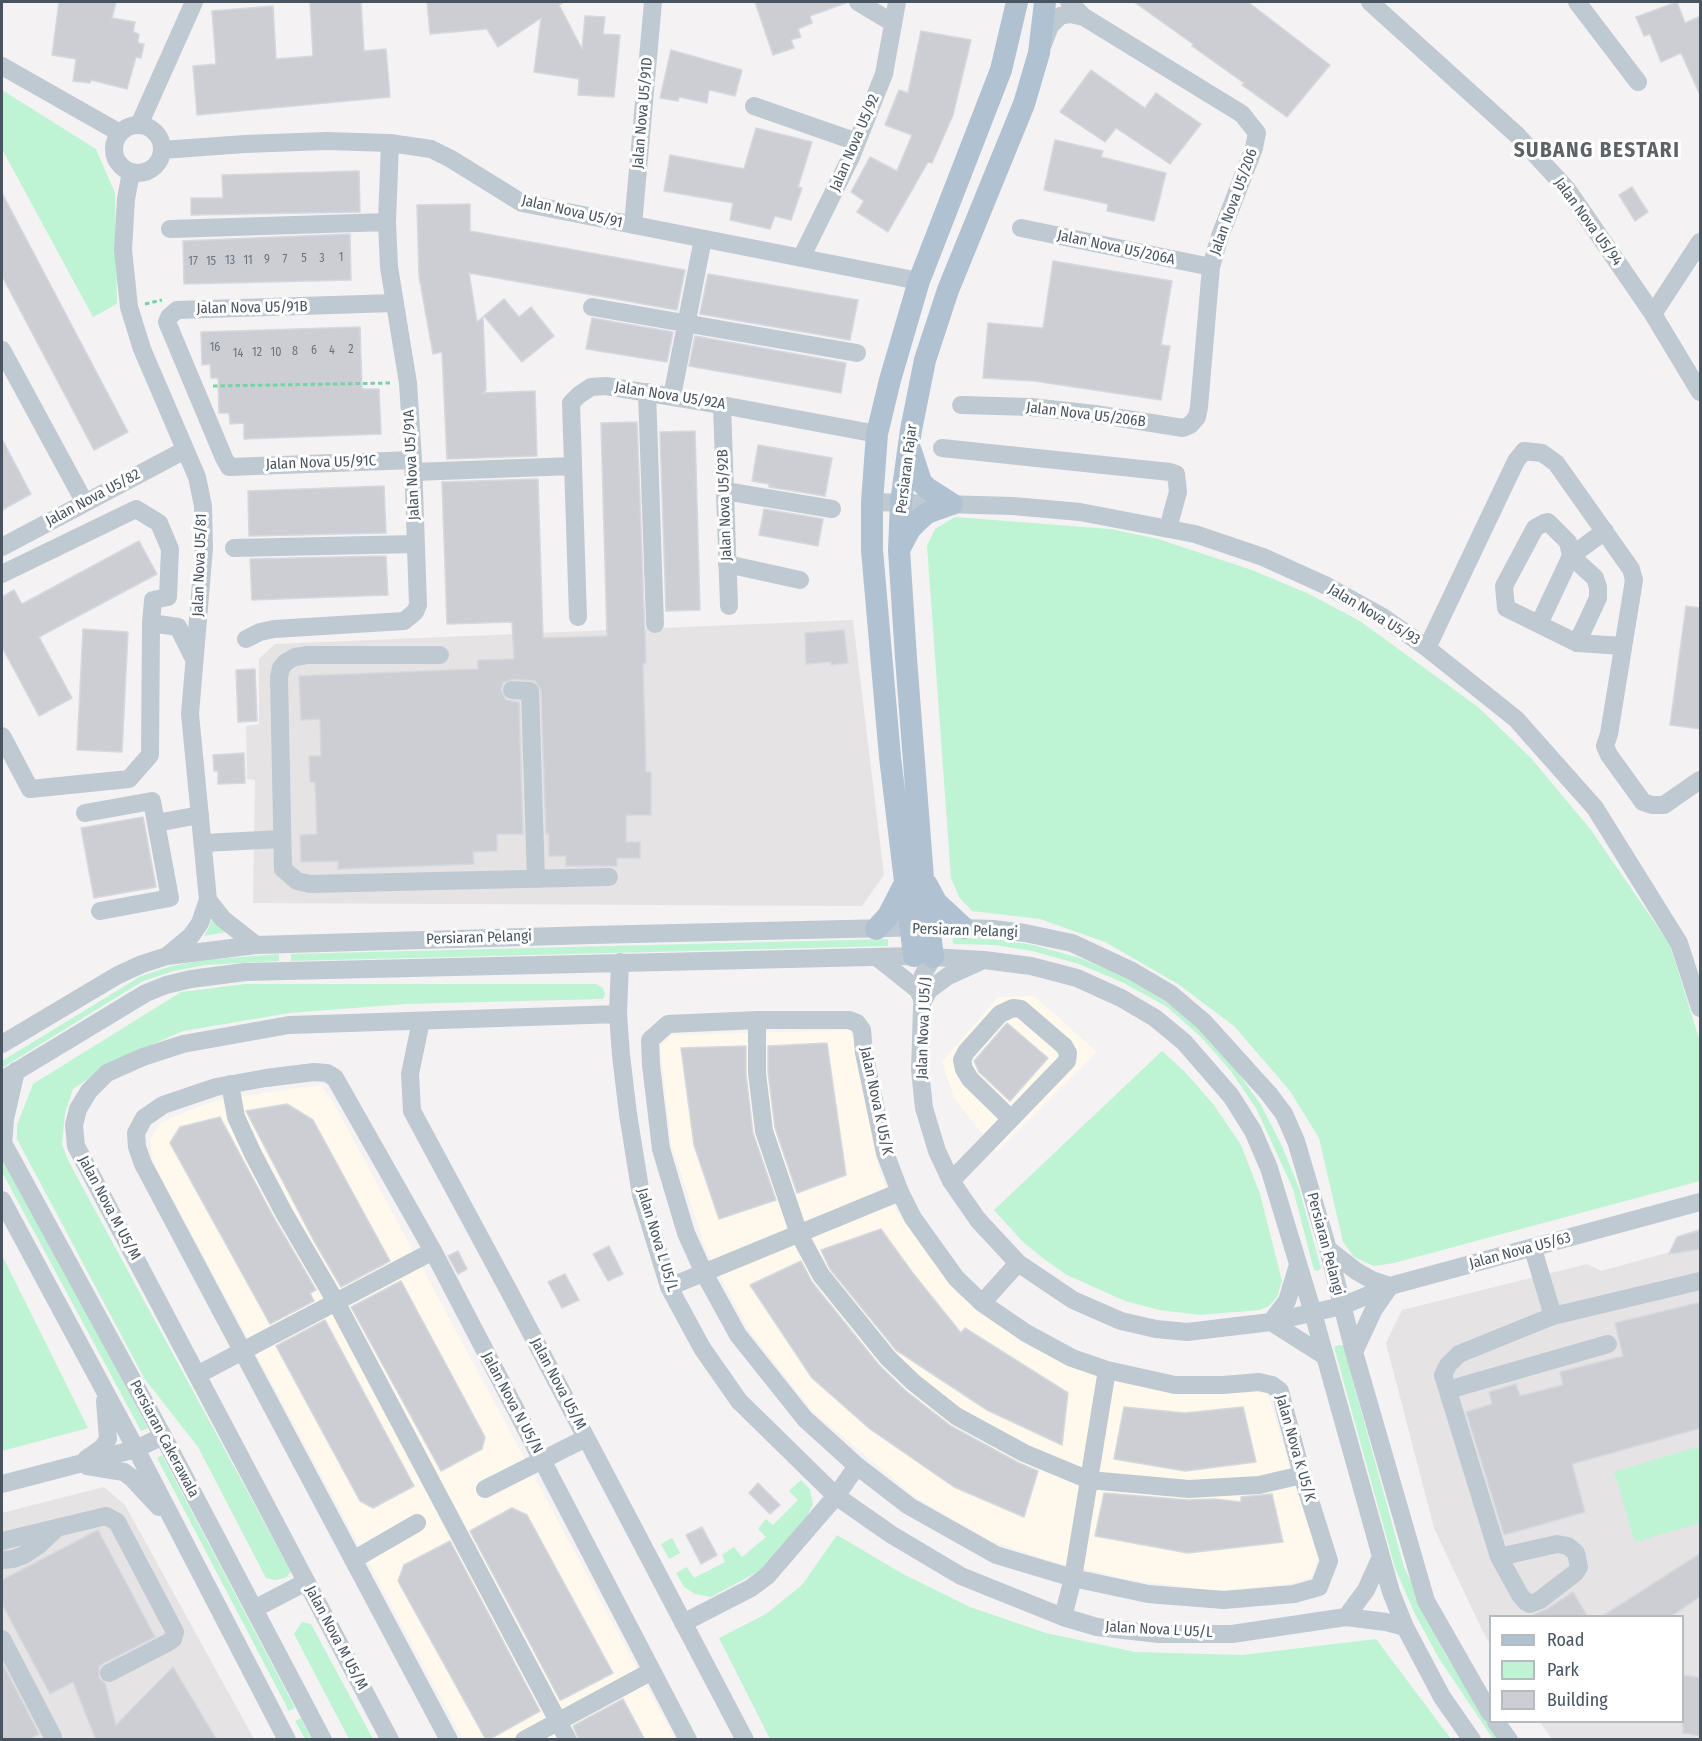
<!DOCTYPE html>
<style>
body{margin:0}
#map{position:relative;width:1702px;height:1741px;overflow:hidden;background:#f4f2f2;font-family:"Fira Sans Condensed",sans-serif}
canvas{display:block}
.frame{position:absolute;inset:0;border:3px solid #485561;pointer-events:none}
.legend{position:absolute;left:1489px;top:1615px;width:195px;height:108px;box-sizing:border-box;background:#fff;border:2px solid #b6bbc0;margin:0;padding:8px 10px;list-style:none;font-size:18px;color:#485561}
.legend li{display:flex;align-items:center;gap:12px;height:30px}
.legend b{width:30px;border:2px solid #b6bbc0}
</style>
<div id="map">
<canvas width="1702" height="1741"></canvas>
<div class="frame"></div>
<ul class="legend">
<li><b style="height:8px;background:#b0c1d2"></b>Road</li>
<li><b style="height:16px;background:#bef4d4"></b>Park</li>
<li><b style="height:16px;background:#ccced4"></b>Building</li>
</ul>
</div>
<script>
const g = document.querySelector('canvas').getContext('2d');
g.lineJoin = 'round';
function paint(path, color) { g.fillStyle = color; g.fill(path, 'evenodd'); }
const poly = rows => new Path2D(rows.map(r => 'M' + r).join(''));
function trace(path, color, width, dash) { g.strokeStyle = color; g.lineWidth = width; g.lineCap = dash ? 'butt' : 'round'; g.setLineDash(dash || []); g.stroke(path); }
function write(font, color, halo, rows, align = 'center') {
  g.font = font + ' "Fira Sans Condensed",sans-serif'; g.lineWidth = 6; g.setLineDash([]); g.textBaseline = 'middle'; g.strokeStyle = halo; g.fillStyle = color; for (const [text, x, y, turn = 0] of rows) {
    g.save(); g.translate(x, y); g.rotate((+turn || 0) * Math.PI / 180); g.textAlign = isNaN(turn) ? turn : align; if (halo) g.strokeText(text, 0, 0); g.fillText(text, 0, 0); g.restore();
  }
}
paint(poly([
 [1034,996,1097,1052,997,1152,954,1098,942,1062,998,997],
 [851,1030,879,1170,896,1210,957,1293,1022,1342,1067,1366,1099,1376,1268,1393,1318,1559,1312,1577,1290,1584,1215,1591,1130,1580,1047,1560,989,1540,915,1497,813,1412,748,1329,706,1250,671,1144,660,1046,672,1035],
 [321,1085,332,1100,675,1739,463,1739,153,1162,150,1139,161,1123,187,1111,221,1099]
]), '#fef9ec');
paint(poly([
 [853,620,884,875,862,906,253,903,255,780,247,779,246,726,259,724,259,659,275,644],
 [1700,1229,1700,1739,1552,1739,1540,1722,1682,1722,1682,1616,1490,1616,1490,1644,1482,1630,1434,1528,1386,1343,1402,1310,1587,1264,1601,1271,1674,1251,1683,1234],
 [104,1487,125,1505,254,1739,2,1740,2,1513]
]), '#e5e3e4');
paint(poly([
 [2,90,96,149,115,193,117,304,93,317,2,149],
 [955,517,1110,529,1158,539,1252,570,1309,594,1360,621,1478,707,1531,758,1591,830,1670,945,1700,1042,1700,1181,1394,1263,1374,1266,1354,1257,1343,1242,1319,1138,1290,1091,1234,1026,1178,984,1105,942,1040,919,972,911,959,897,951,878,927,546,935,529],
 [213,916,227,932,204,936,209,927],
 [954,937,995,939,1033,945,1080,958,1126,977,1169,1004,1205,1033,1234,1067,1261,1105,1282,1146,1299,1188,1321,1268,1318,1271,1314,1270,1293,1189,1256,1108,1230,1070,1201,1037,1167,1007,1124,983,1079,964,1032,951,995,945,954,944,952,940],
 [888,939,888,946,291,961,291,954],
 [279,954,279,961,205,965,174,971,143,981,2,1068,2,1061,141,976,172,966,204,960],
 [245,984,596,984,603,988,605,994,603,999,406,1004,290,1013,183,1031,115,1061,73,1089,65,1113,62,1144,69,1162,291,1572,285,1578,275,1580,266,1578,198,1447,144,1378,17,1139,17,1125,33,1084,181,992],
 [1162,1051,1185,1072,1214,1105,1241,1145,1260,1194,1282,1281,1277,1297,1269,1306,1260,1310,1200,1315,1159,1310,1125,1301,1067,1275,1044,1259,1023,1242,994,1210],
 [2,1156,148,1428,141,1431,2,1172],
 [2,1255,88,1428,2,1451],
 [1338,1345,1343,1345,1404,1567,1445,1654,1502,1739,1493,1739,1438,1657,1414,1612,1395,1568,1334,1347],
 [1700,1446,1700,1523,1635,1542,1614,1472],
 [162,1455,295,1708,289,1711,157,1458],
 [801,1480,810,1489,813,1504,807,1516,763,1569,711,1597,695,1594,684,1587,676,1573,687,1567,694,1578,725,1562,722,1555,734,1547,742,1557,766,1537,758,1529,766,1519,773,1525,798,1500,789,1491],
 [837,1535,903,1574,970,1607,1046,1633,1135,1652,1242,1655,1376,1639,1451,1739,770,1739,719,1638,766,1614,802,1585],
 [672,1538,680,1553,669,1559,661,1544],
 [302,1622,311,1624,373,1739,349,1739,294,1634],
 [301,1718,312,1739,305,1739,295,1721]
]), '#bef4d4');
const building = poly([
 [59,2,116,2,112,18,135,22,133,32,139,34,138,43,144,44,141,58,136,57,127,89,91,80,90,83,73,81,76,59,52,55,59,2],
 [310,2,361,2,364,51,386,49,390,97,197,115,193,66,216,64,212,11,273,6,276,59,313,56,310,2],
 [427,2,564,2,559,5,582,49,585,16,605,17,603,34,620,35,614,97,578,95,579,79,534,72,541,18,498,47,487,29,430,34,427,2],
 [755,2,845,2,846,3,810,16,812,23,798,29,801,37,791,40,794,48,773,55,755,2],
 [1134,2,1248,2,1330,65,1287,117,1242,85,1244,83,1192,46,1193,44,1134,2],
 [1677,2,1685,23,1701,16,1701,97,1681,53,1661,62,1650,34,1644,36,1636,17,1677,2],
 [921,31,971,40,953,115,932,163,928,162,888,232,857,212,864,201,851,192,870,157,897,171,912,135,885,125,899,90,908,93,921,31],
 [671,50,742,70,735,96,709,90,707,103,679,97,678,101,660,98,671,50],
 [1091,70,1145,108,1156,93,1201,124,1170,164,1116,128,1105,142,1060,112,1091,70],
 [756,128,812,142,798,187,802,188,791,220,775,216,770,229,730,220,733,203,664,191,670,155,744,169,756,128],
 [1055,140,1103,151,1101,157,1166,173,1154,221,1107,211,1108,204,1044,190,1055,140],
 [359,171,360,212,191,215,191,198,223,198,222,175,359,171],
 [1632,187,1648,212,1635,221,1619,195,1632,187],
 [2,193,128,432,94,450,2,276,2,193],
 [470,204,470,231,685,270,677,310,469,273,477,322,483,317,486,390,483,393,535,391,537,456,447,459,442,352,433,354,419,276,417,205,470,204],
 [350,234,351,280,184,284,183,241,350,234],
 [1053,261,1172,281,1161,345,1170,346,1161,400,1034,381,983,378,988,323,1043,328,1053,261],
 [708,274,858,300,850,340,700,314,708,274],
 [504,299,519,317,531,307,554,336,522,362,484,316,504,299],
 [592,318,673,332,667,362,586,349,592,318],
 [360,327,362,389,379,389,381,434,244,439,244,423,230,424,229,413,219,413,218,378,211,378,210,364,202,365,201,332,360,327],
 [695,336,846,363,841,393,689,366,695,336],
 [637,422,646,663,643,663,646,772,651,772,651,815,626,815,626,842,640,842,640,858,617,858,617,866,566,866,566,856,549,856,549,834,546,834,541,690,535,681,513,679,503,683,501,690,506,700,519,702,523,834,497,834,497,851,473,852,474,864,338,869,338,861,301,862,300,835,317,834,315,782,310,782,309,756,321,756,320,719,301,720,299,676,478,669,478,660,514,659,512,622,447,624,442,482,538,479,543,638,607,636,601,423,637,422],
 [695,431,700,610,666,611,660,432,695,431],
 [2,439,31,494,2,510,2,439],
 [758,445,832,458,825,496,769,487,769,484,752,481,758,445],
 [384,486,386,533,249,536,248,491,384,486],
 [764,509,823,519,818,546,759,535,764,509],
 [139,541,157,574,39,637,72,698,39,716,2,647,2,597,14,590,22,604,139,541],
 [386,556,388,595,252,600,250,559,386,556],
 [1686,606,1701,608,1701,729,1670,725,1686,606],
 [83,629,128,632,122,752,77,750,83,629],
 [844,630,848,663,831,665,831,662,806,664,805,633,844,630],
 [255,669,257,721,238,722,236,670,255,669],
 [244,753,245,783,218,784,218,771,214,771,213,755,244,753],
 [143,817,156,887,94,898,81,828,143,817],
 [1007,1023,1048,1058,1010,1101,979,1072,974,1061,1007,1023],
 [827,1043,846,1175,797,1193,775,1128,768,1072,768,1046,827,1043],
 [746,1046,746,1074,753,1133,776,1200,719,1219,694,1145,681,1048,746,1046],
 [287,1104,313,1120,390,1261,341,1287,314,1241,246,1111,287,1104],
 [220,1117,274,1218,316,1290,310,1293,314,1301,270,1324,170,1143,180,1127,220,1117],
 [881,1229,912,1272,961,1333,965,1328,1068,1393,1062,1445,987,1410,896,1350,830,1269,821,1250,881,1229],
 [1701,1230,1701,1249,1669,1254,1677,1237,1701,1230],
 [609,1246,623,1274,608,1281,593,1254,609,1246],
 [458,1251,467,1269,458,1274,448,1256,458,1251],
 [801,1261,812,1282,879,1365,906,1391,951,1426,1019,1463,1038,1471,1024,1517,954,1487,870,1429,812,1378,750,1285,801,1261],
 [565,1274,579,1300,562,1308,548,1282,565,1274],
 [401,1281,485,1437,482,1449,441,1471,351,1307,401,1281],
 [1701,1302,1701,1428,1572,1464,1585,1512,1504,1535,1466,1412,1492,1404,1489,1392,1516,1384,1520,1396,1563,1385,1560,1372,1623,1356,1615,1323,1701,1302],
 [325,1320,414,1486,373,1508,360,1501,276,1346,325,1320],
 [1124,1407,1185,1413,1243,1407,1256,1462,1185,1471,1114,1459,1124,1407],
 [758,1483,780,1505,770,1514,749,1493,758,1483],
 [1104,1493,1188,1500,1214,1499,1241,1502,1241,1497,1272,1494,1283,1542,1188,1553,1095,1536,1104,1493],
 [512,1508,527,1515,613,1673,561,1700,560,1700,470,1531,512,1508],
 [702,1527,717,1555,701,1564,686,1535,702,1527],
 [98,1530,155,1637,104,1663,99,1667,99,1678,105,1683,116,1725,173,1667,217,1740,96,1740,73,1682,50,1694,2,1604,2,1580,98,1530],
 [450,1541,540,1711,488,1740,486,1740,398,1581,404,1565,450,1541],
 [1701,1553,1701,1596,1670,1617,1601,1617,1701,1553],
 [1573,1592,1588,1617,1535,1617,1533,1615,1547,1609,1573,1592],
 [2,1662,39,1734,28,1740,2,1740,2,1662],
 [1683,1675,1701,1678,1701,1736,1683,1733,1683,1675],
 [623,1699,645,1740,579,1740,573,1726,623,1699]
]);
paint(building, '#ccced4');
trace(building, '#d5d8de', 1.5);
trace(poly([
 [145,304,162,300],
 [213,386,390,383]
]), '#73d5a6', 3, [4.5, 3]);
trace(poly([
 [858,2,893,23],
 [1370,2,1518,136,1567,189,1653,314,1700,392],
 [1577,2,1638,82],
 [1043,44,1050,26,1060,16,1070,14,1084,17],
 [2,66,120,133],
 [754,106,857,142],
 '114 149a24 24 0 1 1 48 0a24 24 0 1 1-48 0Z',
 [139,125,194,2],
 [162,150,245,144,326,141,390,143,431,149,451,159,522,203,919,281],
 [131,172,126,199,123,250,129,307,142,349,197,477,203,506,204,548,190,714,208,900,200,923,191,936,167,956],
 [633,225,653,2],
 [1021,228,1211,267],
 [170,229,387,222],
 [801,258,851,157,884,74,897,2],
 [394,303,177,310,169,317,167,322,224,458,229,467,413,460],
 [592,307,857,353],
 [1653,314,1700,242],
 [2,350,85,503],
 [647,392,655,624],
 [672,396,703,239],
 [722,405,729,606],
 [961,405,1031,407,1095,414,1183,428,1190,425,1197,417,1199,407,1211,267,1220,236,1254,148,1257,133,1242,114,1084,17,1069,2],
 [942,448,1170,472,1176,474,1178,492,1168,528],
 [414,472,573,466],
 [725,491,832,509],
 [872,502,1013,506,1080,512,1195,534,1263,557,1327,586,1383,617,1427,648,1516,719,1595,808,1679,943,1700,1008],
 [2,547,185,450],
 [234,548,415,544],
 [727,564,800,580],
 [2,574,136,509,159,523,170,549,168,597,153,600,151,623,150,755,129,779,30,789,2,736],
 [578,617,571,403,579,395,591,387,606,386,722,405,877,434],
 [151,623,178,627,193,657],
 [1539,624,1571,556,1605,531],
 [246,639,260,632,274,629,404,621,415,612,418,605,413,460,408,383,389,267,387,222,390,143],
 [1577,643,1598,598,1598,587,1595,578,1571,556,1568,542,1548,522,1544,523,1535,528,1504,586,1506,608,1577,643,1623,646],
 [1427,648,1516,461,1524,451,1542,453,1556,463,1631,569,1634,580,1609,734,1605,746,1609,755,1643,802,1652,805,1664,805,1700,780],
 [440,655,307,655,295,657,286,662,281,668,279,677,283,869,297,881,310,884,609,877],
 [512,690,530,691,536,879],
 [85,813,152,801,156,823],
 [204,843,281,839],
 [208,900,223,919,256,945],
 [100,911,170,898,156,823,200,815],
 [933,957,923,975,920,1070,924,1108,937,1151,951,1181,978,1220,1018,1263,1073,1300,1121,1321,1156,1329,1187,1332,1271,1322,1342,1306,1390,1286,1700,1202],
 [879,959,918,990,923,1001],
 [620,962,618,1014,621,1055,628,1114,641,1195,669,1287,702,1348,739,1401,836,1496,892,1535,961,1576,1063,1617,1097,1627,1159,1634,1232,1634,1346,1617,1386,1622,1405,1627],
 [923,1001,929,990,948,976,979,962],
 [757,1020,849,1020,857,1023,862,1030,864,1053,885,1153,900,1192,913,1218,956,1278,982,1303,1026,1333,1072,1358,1107,1370,1175,1385,1223,1385,1259,1382,1272,1385,1280,1391,1302,1475,1329,1561,1319,1587,1294,1594,1224,1600,1148,1594,1073,1578,996,1555,909,1506,857,1466,805,1419,738,1335,704,1273,686,1233,661,1149,651,1065,650,1040,668,1024,757,1020],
 [757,1020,757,1073,764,1131,799,1234,821,1275,888,1358,913,1382,956,1416,1024,1453,1089,1480,1189,1489,1259,1485,1302,1475],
 [421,1021,410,1074,412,1111,510,1293,745,1740],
 [2,1044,118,975,142,964,167,956,256,945,591,935,930,927,993,929,1025,933,1072,943,1132,971,1171,994,1204,1022,1269,1094,1284,1114,1296,1141,1328,1249,1354,1352,1426,1601,1490,1713],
 [2,1080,146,993,166,985,191,979,245,972,914,956,984,960,1031,966,1077,978,1121,998,1155,1018,1184,1042,1231,1096,1253,1131,1269,1168,1313,1313,1391,1592,1405,1627,1442,1697,1472,1740],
 [230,1084,236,1117,253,1154,284,1213,336,1302,568,1740],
 [2,1141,163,1436,323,1740],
 [3,1145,5,1119,16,1071],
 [951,1181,1011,1119,1067,1061,1068,1053,1064,1046,1021,1009,1013,1008,1000,1014,966,1052,962,1060,964,1069,970,1079,1011,1119],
 [2,1200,136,1449,287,1740],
 [1328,1249,1356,1271,1372,1280,1390,1286],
 [1533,1249,1553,1316],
 [669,1287,900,1192],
 [982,1303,1018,1263],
 [1271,1322,1287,1301,1298,1265],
 [1271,1322,1323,1355],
 [1354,1352,1374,1309,1390,1286],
 [197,1375,433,1251],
 [1448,1390,1608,1344],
 [86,1459,103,1447,108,1439,105,1401],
 [87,1466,124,1472,132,1478,159,1507],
 [2,1484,136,1449,163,1436],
 [485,1489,586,1438],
 [2,1541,106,1516,117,1522,175,1632,173,1639,167,1643,109,1673],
 [1499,1557,1557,1544,1568,1546,1576,1553,1579,1567,1575,1573,1540,1600,1530,1604,1526,1602,1520,1595,1499,1557,1443,1375,1448,1365,1459,1354,1553,1316,1700,1281],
 [2,1560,13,1559,24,1555,39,1545,57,1528],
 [353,1560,417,1523],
 [254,1609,306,1582],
 [1063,1617,1073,1578,1107,1370],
 [1346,1617,1366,1590,1380,1559],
 [683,1623,751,1588,767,1576,836,1496,857,1466],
 [2,1639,53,1737],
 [1496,1722,1509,1740],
 [390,1740,76,1146,74,1125,78,1109,89,1091,107,1073,143,1057,183,1044,289,1025,618,1014],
 [449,1740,143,1164,137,1147,136,1133,144,1118,163,1105,216,1087,266,1078,314,1072,327,1073,335,1078,433,1251,688,1740],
 [524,1740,652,1671]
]), '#bfc9d2', 18);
trace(poly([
 [911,451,921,482,927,488,952,504],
 [900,548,910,529,919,520,927,513,952,504],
 [927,885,936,902,964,928],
 [876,929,888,916,905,883],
 [914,956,890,757,872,550,872,502,877,434,890,380,919,281,1001,70,1017,2],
 [933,957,923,878,906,658,899,550,901,502,911,430,925,360,948,290,1024,104,1039,53,1045,2]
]), '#b0c1d2', 22);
write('12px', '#69737e', null, [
 ["1",341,258],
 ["5",304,259],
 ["3",322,259],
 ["9",267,260],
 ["7",285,260],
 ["13",230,261],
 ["11",248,261],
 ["17",193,262],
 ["15",211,262],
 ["16",215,348],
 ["2",351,350],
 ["6",314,351],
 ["4",332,351],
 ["8",295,352],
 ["12",257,353],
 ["10",276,353],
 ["14",238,354]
]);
write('15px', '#485561', '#fff', [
 ["Jalan Nova U5/91D",643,113,-85],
 ["Jalan Nova U5/92",855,143,-67],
 ["Jalan Nova U5/206",1234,202,-70],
 ["Jalan Nova U5/91",572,212,13],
 ["Jalan Nova U5/94",1588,222,54],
 ["Jalan Nova U5/206A",1116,248,12],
 ["Jalan Nova U5/91B",252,308,-1],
 ["Jalan Nova U5/92A",670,396,9],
 ["Jalan Nova U5/206B",1086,415,7],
 ["Jalan Nova U5/91C",321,463,-2],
 ["Jalan Nova U5/91A",412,465,-93],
 ["Persiaran Fajar",907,469,-83],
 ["Jalan Nova U5/82",93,498,-28],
 ["Jalan Nova U5/92B",725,505,-92],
 ["Jalan Nova U5/81",200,565,-88],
 ["Jalan Nova U5/93",1374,615,31],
 ["Persiaran Pelangi",965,931,2],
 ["Persiaran Pelangi",479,938,-2],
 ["Jalan Nova J U5/J",924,1028,-88],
 ["Jalan Nova K U5/K",876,1101,78],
 ["Jalan Nova M U5/M",109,1208,62],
 ["Jalan Nova L U5/L",657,1240,73],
 ["Persiaran Pelangi",1325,1244,75],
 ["Jalan Nova U5/63",1520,1251,-15],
 ["Jalan Nova U5/M",558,1384,62],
 ["Jalan Nova N U5/N",512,1403,62],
 ["Persiaran Cakerawala",164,1439,62],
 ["Jalan Nova K U5/K",1295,1448,74],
 ["Jalan Nova L U5/L",1159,1630,3],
 ["Jalan Nova M U5/M",336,1638,62]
]);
g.letterSpacing = '1.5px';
write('bold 21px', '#5d6267', '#fff', [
 ["SUBANG BESTARI",1597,151]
]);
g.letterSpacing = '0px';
</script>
